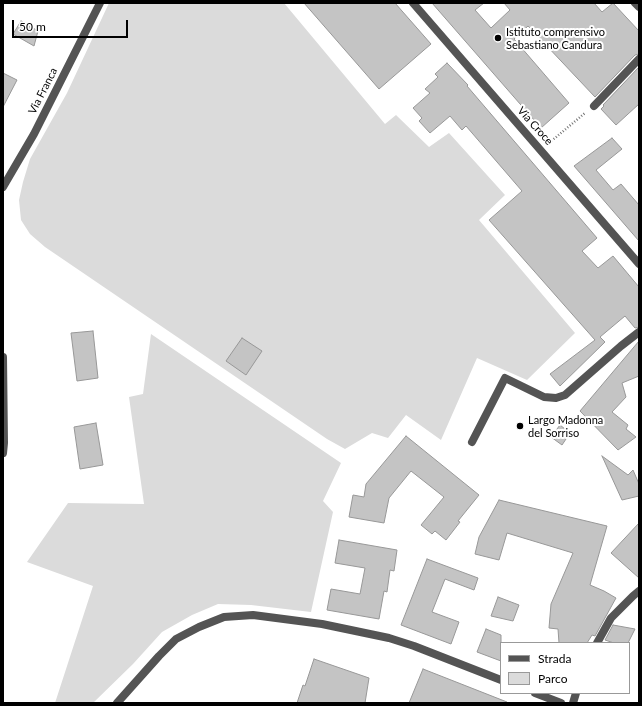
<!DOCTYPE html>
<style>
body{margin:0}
#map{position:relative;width:642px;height:706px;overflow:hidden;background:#fff;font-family:Lato,sans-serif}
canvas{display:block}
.frame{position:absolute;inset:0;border:4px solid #000;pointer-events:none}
.legend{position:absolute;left:500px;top:642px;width:130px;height:52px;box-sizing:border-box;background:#fff;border:1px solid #999;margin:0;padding:5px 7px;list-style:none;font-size:12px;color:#000}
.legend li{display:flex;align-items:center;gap:8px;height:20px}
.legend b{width:20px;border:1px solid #999}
.scale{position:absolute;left:12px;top:20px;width:116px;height:18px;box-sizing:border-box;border:2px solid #000;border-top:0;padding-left:5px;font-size:12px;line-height:14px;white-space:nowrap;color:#000;-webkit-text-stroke:3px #fff;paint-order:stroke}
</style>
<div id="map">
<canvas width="642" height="706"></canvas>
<div class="frame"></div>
<ul class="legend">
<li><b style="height:5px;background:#545454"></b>Strada</li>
<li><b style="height:11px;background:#dbdbdb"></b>Parco</li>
</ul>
<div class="scale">50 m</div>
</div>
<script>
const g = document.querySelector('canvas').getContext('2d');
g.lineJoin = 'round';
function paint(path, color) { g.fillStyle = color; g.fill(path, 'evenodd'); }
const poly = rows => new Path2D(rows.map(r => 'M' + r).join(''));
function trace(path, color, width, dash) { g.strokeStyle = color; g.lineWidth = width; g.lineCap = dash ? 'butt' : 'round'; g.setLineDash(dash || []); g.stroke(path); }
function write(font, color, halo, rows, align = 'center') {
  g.font = font + ' Lato,sans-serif'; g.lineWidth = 4; g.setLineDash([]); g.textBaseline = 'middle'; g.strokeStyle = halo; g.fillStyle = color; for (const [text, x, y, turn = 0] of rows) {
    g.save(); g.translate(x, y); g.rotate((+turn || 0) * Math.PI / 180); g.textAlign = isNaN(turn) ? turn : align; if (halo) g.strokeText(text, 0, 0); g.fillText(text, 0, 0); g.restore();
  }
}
paint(poly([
 [109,3,284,3,385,124,396,115,429,147,449,133,505,195,479,220,575,333,527,380,477,358,441,440,406,415,388,438,372,433,345,449,327,439,45,247,30,234,21,220,19,200,23,182,30,159,67,93],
 [151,334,341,463,323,501,333,512,311,612,251,605,218,604,192,615,162,632,133,664,93,703,55,703,93,586,27,562,68,503,144,504,129,397,143,394]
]), '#dbdbdb');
const building = poly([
 [304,3,395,3,431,44,379,89,304,3],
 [432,3,484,3,475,10,491,28,510,10,504,3,594,3,602,12,613,3,639,31,639,54,635,55,595,97,528,26,514,39,569,103,541,128,432,3],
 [21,21,38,31,34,46,13,34,21,21],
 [447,63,468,85,467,86,597,238,582,251,598,268,613,256,639,287,639,327,635,328,625,316,600,337,605,342,560,386,550,374,595,340,489,220,522,191,466,126,462,130,450,116,430,133,419,121,422,118,413,108,430,93,425,89,438,77,435,74,447,63],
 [639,67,639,104,616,125,601,109,604,106,603,105,639,67],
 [3,73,17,80,3,107,3,73],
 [612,138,622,149,596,170,613,190,621,184,639,205,639,241,574,166,612,138],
 [93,331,98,378,77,381,71,333,93,331],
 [242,338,262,351,246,375,226,361,242,338],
 [639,341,639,376,622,383,626,397,612,412,628,425,626,429,636,437,618,450,580,411,639,341],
 [96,423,103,465,80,469,74,427,96,423],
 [560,425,570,433,562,445,551,437,560,425],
 [406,436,479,495,458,521,460,522,446,540,435,531,432,534,421,525,444,497,411,471,389,498,384,523,349,517,353,495,364,497,366,484,406,436],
 [602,456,628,475,633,470,639,484,639,496,622,500,602,456],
 [499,500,607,526,590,585,604,591,616,598,595,636,592,635,587,643,559,643,558,629,549,628,551,604,573,553,507,533,499,560,475,554,479,537,499,500],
 [639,523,639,578,611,553,639,523],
 [339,540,397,550,394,571,390,570,387,592,384,591,379,619,327,610,331,589,360,594,365,568,335,563,339,540],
 [427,559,478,578,474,590,445,579,432,612,459,622,451,644,401,625,427,559],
 [498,597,519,605,513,621,491,616,498,597],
 [613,625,635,629,628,643,614,643,605,640,613,625],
 [486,629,501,635,501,661,477,652,486,629],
 [314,659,369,678,365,703,297,703,303,685,305,686,314,659],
 [423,669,507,702,507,703,409,703,423,669]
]);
paint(building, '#c4c4c4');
trace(building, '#989898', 1);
trace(poly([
 [549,143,585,113]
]), '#767676', 2.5, [1, 2]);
trace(poly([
 [635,3,639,7],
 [594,106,639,59],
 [3,187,34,134,100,3],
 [3,357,4,443,3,453],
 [472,442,505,378,544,397,556,398,565,395,621,346,639,332]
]), '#545454', 8);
trace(poly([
 [413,3,639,264],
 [597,643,611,618,633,596,639,591],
 [535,693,561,703],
 [117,703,159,656,176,639,199,627,224,617,253,615,322,624,389,638,414,646,501,680],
 [573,703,576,693]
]), '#545454', 8);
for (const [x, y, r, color] of [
 [498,38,4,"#000"],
 [520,426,4,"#000"]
]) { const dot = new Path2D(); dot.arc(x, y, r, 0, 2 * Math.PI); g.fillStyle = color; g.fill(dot); trace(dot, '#fff', 1.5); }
write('11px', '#000', '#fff', [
 ["Istituto comprensivo",506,32],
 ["Sebastiano Candura",506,45],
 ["Largo Madonna",528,420],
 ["del Sorriso",528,433]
], 'left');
write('11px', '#000', '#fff', [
 ["Via Franca",43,91,-63],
 ["Via Croce",535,126,48]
]);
</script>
